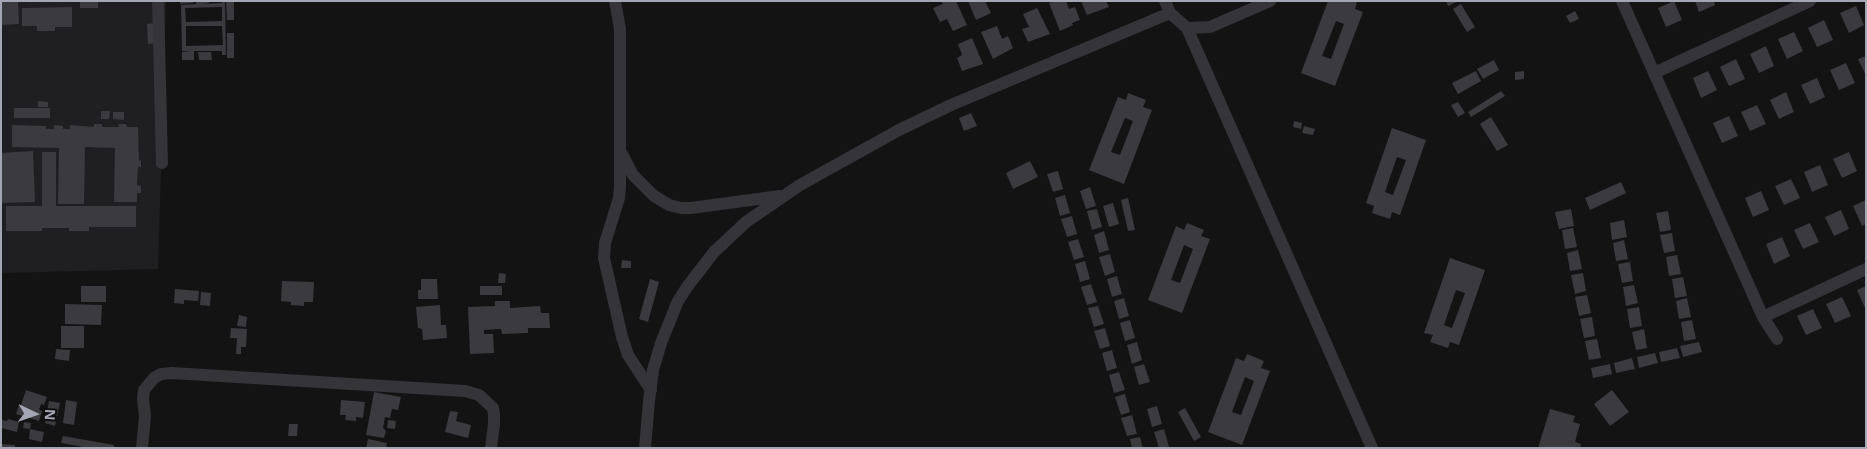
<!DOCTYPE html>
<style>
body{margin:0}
#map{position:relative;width:1867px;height:449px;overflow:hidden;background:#131314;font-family:"Open Sans",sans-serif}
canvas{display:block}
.frame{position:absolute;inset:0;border:2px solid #a4a6b5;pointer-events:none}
.north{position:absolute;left:10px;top:389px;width:50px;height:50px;-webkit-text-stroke:4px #0e0e0f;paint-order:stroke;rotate:93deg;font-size:14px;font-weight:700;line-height:20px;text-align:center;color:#a4a6b5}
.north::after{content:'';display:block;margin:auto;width:18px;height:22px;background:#a4a6b5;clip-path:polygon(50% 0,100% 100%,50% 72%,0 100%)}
</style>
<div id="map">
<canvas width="1867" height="449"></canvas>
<div class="frame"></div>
<div class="north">N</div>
</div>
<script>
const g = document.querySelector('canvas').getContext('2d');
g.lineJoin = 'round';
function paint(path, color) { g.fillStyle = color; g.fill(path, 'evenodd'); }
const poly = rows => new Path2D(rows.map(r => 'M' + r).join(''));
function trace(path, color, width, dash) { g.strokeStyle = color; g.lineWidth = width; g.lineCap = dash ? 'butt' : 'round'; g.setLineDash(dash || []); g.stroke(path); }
paint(poly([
 [1,1,166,1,158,269,1,273]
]), '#1f1f21');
paint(poly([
 [1,1,18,1,19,24,1,25],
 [80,1,98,1,98,8,80,8],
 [180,1,193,1,193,3,180,4],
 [196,1,209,1,209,3,200,4,222,3,222,1,225,1,226,55,222,55,222,51,194,51,194,60,182,60,182,52,191,52,182,51,181,5,196,4],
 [222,7,222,21,186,22,185,8],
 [186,26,222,26,223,45,186,46],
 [226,1,234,1,234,20,227,20],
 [944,1,956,1,967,25,953,31,947,19,940,22,933,8,943,4,942,2],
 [968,1,985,1,991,13,976,20],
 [1054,1,1066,1,1069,9,1075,7,1080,20,1072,23,1073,25,1060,31,1049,3],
 [1081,1,1106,1,1109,7,1087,15],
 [1328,1,1354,1,1357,2,1355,9,1363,12,1335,86,1301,73],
 [1336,21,1344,24,1331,59,1322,56],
 [1446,1,1459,1,1448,6],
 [1674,1,1682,20,1666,27,1658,8],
 [1695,1,1714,1,1715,5,1699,12],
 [1461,4,1475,27,1467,32,1453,9],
 [1856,6,1864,25,1849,33,1840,13],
 [72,7,72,27,55,27,55,31,37,31,37,26,22,26,22,8],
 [1037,8,1050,34,1028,42,1022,29,1029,27,1023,14],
 [1575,11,1579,19,1570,23,1566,16],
 [1824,20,1833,40,1817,47,1808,28],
 [155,23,156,43,148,44,147,24],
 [997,26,1002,39,1008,36,1013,48,993,59,981,32],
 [1794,32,1803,51,1787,59,1778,39],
 [227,33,234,33,234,58,227,58],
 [972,38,983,64,962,71,957,58,962,55,958,44],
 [1766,46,1774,66,1759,73,1750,54],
 [198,52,211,52,212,60,199,60],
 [1866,56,1866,76,1858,59],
 [1736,59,1745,79,1729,86,1720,67],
 [1494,60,1499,70,1483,79,1477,69],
 [1846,63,1855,83,1839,90,1830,70],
 [1476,71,1481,81,1458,94,1452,83],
 [1524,71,1524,79,1515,80,1515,72],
 [1708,71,1717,90,1701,98,1693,78],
 [1817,78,1825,97,1810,104,1801,85],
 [1501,91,1505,96,1471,117,1468,112],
 [1786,92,1794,112,1779,119,1770,100],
 [1128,93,1146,100,1143,107,1152,110,1124,184,1089,170,1118,97,1126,100],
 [1125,118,1133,121,1120,155,1111,152],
 [38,101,48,102,48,107,38,107],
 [1458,102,1465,113,1458,117,1451,105],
 [1757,105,1766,124,1750,131,1741,112],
 [14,108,50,108,50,118,14,118],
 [101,111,110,111,109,119,101,119],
 [113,112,124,112,124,120,113,119],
 [971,113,977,126,964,131,959,118],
 [1729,116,1738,136,1722,143,1713,123],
 [1491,117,1508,145,1497,151,1480,124],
 [1294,121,1302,123,1301,129,1293,127],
 [94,124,102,124,102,127,119,127,118,124,126,124,127,127,138,127,139,161,141,160,141,167,138,167,137,185,141,186,141,193,137,193,137,202,114,202,115,148,85,147,84,204,58,204,59,148,12,147,12,125,46,126,46,129,54,129,54,125,63,126,63,129,70,129,70,125,94,127],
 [1304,126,1315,129,1313,135,1302,133],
 [1392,128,1426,140,1400,215,1392,212,1390,219,1372,213,1374,206,1366,203],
 [1397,157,1406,160,1393,195,1385,192],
 [33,151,35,202,2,203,1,153],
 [42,152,56,152,56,206,136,206,136,227,89,227,89,231,69,231,69,228,42,228,42,231,6,231,6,206,42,206],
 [1849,152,1857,171,1842,178,1833,159],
 [1030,161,1038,177,1013,189,1006,173],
 [1820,165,1828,185,1812,192,1804,172],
 [1058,171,1063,189,1053,192,1047,174],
 [1791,179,1800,198,1784,205,1775,186],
 [1621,182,1626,193,1590,210,1585,198],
 [1090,187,1096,206,1086,209,1080,191],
 [1761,191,1769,210,1753,217,1745,198],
 [1065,195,1070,213,1060,216,1055,198],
 [1128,198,1135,230,1128,231,1121,200],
 [1866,200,1866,224,1862,226,1853,206],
 [1113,203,1119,224,1109,227,1103,206],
 [1097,209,1102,227,1092,230,1087,211],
 [1571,209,1574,226,1559,229,1555,212],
 [1841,210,1849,229,1834,236,1825,217],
 [1668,211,1671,230,1660,232,1656,213],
 [1072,216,1077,234,1067,237,1061,219],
 [1624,220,1627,237,1612,240,1610,223],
 [1187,223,1204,230,1201,236,1210,239,1182,313,1148,300,1176,226,1184,230],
 [1184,245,1193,249,1180,283,1171,280],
 [1810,223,1819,242,1803,249,1794,230],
 [1573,228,1577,247,1565,249,1562,230],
 [1104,231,1109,250,1099,253,1094,235],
 [1672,233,1675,251,1664,253,1660,235],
 [1782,237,1790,256,1774,264,1766,244],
 [1078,239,1084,257,1074,260,1068,242],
 [1624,240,1628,259,1616,261,1613,243],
 [1578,250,1582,269,1570,271,1567,253],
 [1110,254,1115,272,1105,276,1099,257],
 [1677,255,1681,274,1669,276,1666,257],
 [1450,258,1485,270,1459,345,1450,342,1448,348,1430,342,1433,335,1424,333],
 [1456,290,1465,293,1452,328,1444,325],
 [622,260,631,261,631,268,621,268],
 [1085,261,1090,279,1080,282,1075,264],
 [1630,262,1633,281,1622,283,1618,264],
 [499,273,506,274,505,283,498,283],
 [1583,273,1586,291,1575,294,1571,275],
 [1117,276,1122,294,1112,297,1107,279],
 [1683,277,1687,296,1675,298,1672,279],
 [421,279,437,279,438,299,418,299,418,290,421,290],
 [650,279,659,282,648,322,639,319],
 [282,281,314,282,313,302,304,302,304,306,291,305,291,302,281,301],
 [1091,284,1097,302,1087,305,1081,287],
 [1634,285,1638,303,1626,306,1623,287],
 [81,286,106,286,106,302,81,302],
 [480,286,502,286,502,295,480,295],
 [1866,286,1866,310,1857,290],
 [175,289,199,291,198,301,184,300,184,304,174,303],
 [201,292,211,293,210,306,200,305],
 [1587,295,1591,313,1579,316,1575,297],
 [1842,297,1851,316,1835,323,1826,304],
 [1124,298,1129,316,1119,319,1114,301],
 [1687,298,1691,317,1679,319,1676,301],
 [495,301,510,301,510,308,540,306,541,313,549,313,550,328,528,328,528,333,502,334,501,329,484,330,484,334,493,334,494,353,470,354,468,307,495,306],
 [65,304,102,305,101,325,65,324],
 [440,305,441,325,446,325,447,338,423,340,422,329,418,328,416,307],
 [1098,306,1104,324,1094,327,1088,308],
 [1639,307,1642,326,1630,328,1627,309],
 [1813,309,1822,328,1806,335,1797,316],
 [239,315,247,317,246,327,237,326],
 [1592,317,1595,336,1584,338,1580,319],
 [1130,320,1135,338,1125,341,1120,323],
 [1692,320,1696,339,1684,341,1681,322],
 [61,326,84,326,84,348,61,348],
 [231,328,247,329,246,347,241,347,241,354,236,354,237,338,230,338],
 [1105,328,1110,346,1100,349,1094,331],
 [1644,329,1647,348,1636,350,1632,332],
 [1597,339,1601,358,1589,360,1585,341],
 [1137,342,1142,360,1132,364,1127,345],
 [1699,342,1702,352,1683,357,1680,346],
 [1677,348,1680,358,1661,362,1659,352],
 [56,349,70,350,69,361,55,359],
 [1112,350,1117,368,1107,371,1102,353],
 [1655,353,1658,363,1639,368,1637,357],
 [1247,354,1264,361,1261,368,1270,371,1242,445,1208,432,1236,358,1244,361],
 [1245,377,1254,381,1241,415,1232,412],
 [1632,358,1635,369,1616,373,1614,363],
 [1144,364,1150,382,1139,385,1134,367],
 [1610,364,1612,374,1593,378,1591,368],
 [1119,372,1125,390,1114,393,1109,375],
 [26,390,47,397,44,405,41,404,39,410,42,411,39,421,16,414,19,405,21,405],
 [1612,390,1629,412,1610,426,1594,404],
 [374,392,401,397,398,410,392,409,390,418,385,417,383,428,386,431,384,438,366,435],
 [1125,394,1130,412,1121,415,1115,397],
 [66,400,77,402,74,425,63,423],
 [341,400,365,402,363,418,356,417,356,421,345,420,346,415,340,415],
 [49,401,60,403,55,426,45,423],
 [1157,406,1162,424,1152,427,1147,409],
 [1185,408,1201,437,1194,441,1178,412],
 [1550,409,1575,416,1573,422,1580,424,1575,442,1581,444,1580,448,1538,448],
 [450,411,458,412,456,421,471,425,468,438,445,432],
 [1132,415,1137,434,1127,436,1121,418],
 [8,419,19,422,17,432,1,428,1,420,7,421],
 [388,420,396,421,395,429,387,428],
 [24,422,31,423,30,429,23,428],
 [289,424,298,424,297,436,288,436],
 [30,429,44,432,42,442,29,439],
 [1164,429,1169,447,1159,448,1154,432],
 [63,436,114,445,114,448,89,448,61,443],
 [1140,437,1143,448,1132,448,1130,439],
 [368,439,387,443,386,448,366,448],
 [1,444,15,445,15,448,1,448]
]), '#3a3a3f');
trace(poly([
 [158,1,162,163],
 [615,1,620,29,620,187,619,198,605,243,604,258,622,337,628,355,651,390],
 [1165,1,1170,13,1187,28,1372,448],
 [1622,1,1763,317,1777,339],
 [1187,28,1210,27,1270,1],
 [1654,73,1810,1],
 [622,154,633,175,654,196,669,205,681,208,691,208,780,196],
 [1763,317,1866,269],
 [142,448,145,416,143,399,144,390,154,378,161,374,172,373,465,391,479,395,493,408,494,414,494,424,491,448],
 [645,448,649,401,653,370,661,343,678,301,687,287,714,252,746,222,800,185,899,130,951,105,1170,13]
]), '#343439', 12);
</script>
